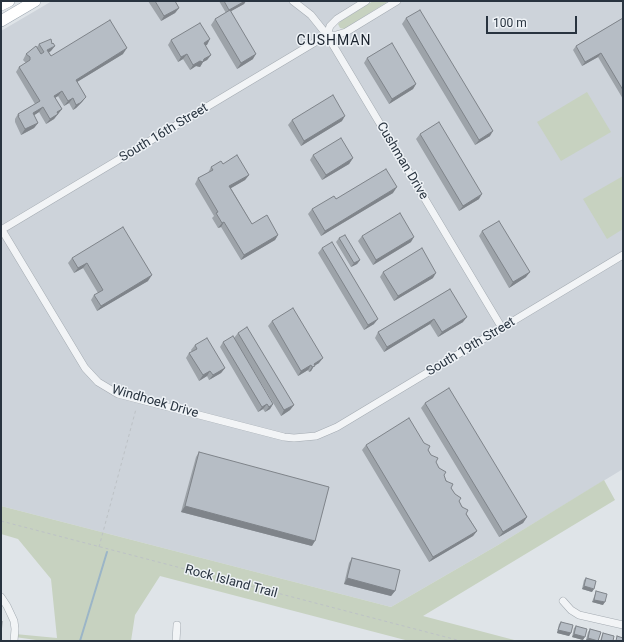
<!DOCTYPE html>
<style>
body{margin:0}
#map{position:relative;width:624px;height:642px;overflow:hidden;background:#dfe4e8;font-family:Roboto,sans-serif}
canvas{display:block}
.frame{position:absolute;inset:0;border:2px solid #28333f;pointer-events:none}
.scale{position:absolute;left:486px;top:16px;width:91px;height:18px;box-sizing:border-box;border:2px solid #28333f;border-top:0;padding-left:5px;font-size:12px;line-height:14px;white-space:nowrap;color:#28333f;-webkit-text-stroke:3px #eef2f6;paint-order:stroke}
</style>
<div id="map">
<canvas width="624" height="642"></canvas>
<div class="frame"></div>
<div class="scale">100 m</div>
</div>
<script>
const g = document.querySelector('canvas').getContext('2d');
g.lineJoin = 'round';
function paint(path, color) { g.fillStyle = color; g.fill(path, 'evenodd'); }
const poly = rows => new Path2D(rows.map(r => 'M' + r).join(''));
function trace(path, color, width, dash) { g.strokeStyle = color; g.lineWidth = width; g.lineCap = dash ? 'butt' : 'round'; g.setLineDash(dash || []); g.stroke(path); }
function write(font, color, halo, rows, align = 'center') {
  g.font = font + ' Roboto,sans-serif'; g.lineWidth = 3; g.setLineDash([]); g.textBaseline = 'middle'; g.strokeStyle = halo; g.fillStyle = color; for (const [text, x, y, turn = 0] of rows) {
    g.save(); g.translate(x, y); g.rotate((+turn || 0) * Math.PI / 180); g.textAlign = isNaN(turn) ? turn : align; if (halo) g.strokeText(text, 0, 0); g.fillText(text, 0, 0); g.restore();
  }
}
paint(poly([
 [52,1,366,1,337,19,327,34,336,35,397,1,623,1,623,469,498,545,391,607,1,506,1,31]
]), '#cdd3da');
paint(poly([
 [373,1,389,1,344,29,340,28,338,24,341,21],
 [587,92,611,132,561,161,537,122],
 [623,176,623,229,607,239,583,199],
 [604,480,615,500,423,616,518,641,409,641,160,576,135,615,131,641,43,641,15,637,15,634,57,638,51,579,18,539,1,534,1,506,391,607,498,545]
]), '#c7d2c0');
trace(poly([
 [80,641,107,552]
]), '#9bb5c7', 2);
const street = poly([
 [293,1,311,15,327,35,502,328],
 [327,35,330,26,337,19,366,1],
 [1,230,327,35,336,35,346,32,397,1],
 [2,230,85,368,98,382,118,394,284,437,294,438,316,436,337,427,623,255],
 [1,597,7,606,14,621,15,629,14,641],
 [563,601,571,610,579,615,623,625],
 [176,641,177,625]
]);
const primary = poly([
 [1,5,9,1],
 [1,21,35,1]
]);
trace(street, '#a4abb2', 8);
trace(primary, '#9fa9b3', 12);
trace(poly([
 [1,521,461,641],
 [99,547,136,409]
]), '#bdc2c6', 1, [3, 3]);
trace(street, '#f2f4f6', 7);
trace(primary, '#fff', 11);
paint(poly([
 [148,1,175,1,179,8,175,13,161,21],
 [219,1,246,1,244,4,231,11,253,59,237,69,211,25,215,19,226,13],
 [406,18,490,136,475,145,402,24],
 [623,18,623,99,598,57,582,66,573,50,576,46],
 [171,40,207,45,205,45,211,55,207,60,203,62,200,67,196,66,190,70,183,59,178,62,168,45],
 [39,44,51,51,49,52,51,56,123,54,77,82,86,97,82,102,76,108,73,110,69,103,64,106,58,96,55,98,62,109,54,119,46,124,39,112,34,115,38,123,34,128,21,135,15,122,15,119,18,114,35,104,16,72,19,67,26,63,23,60,26,54,37,47],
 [367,58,416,84,413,89,389,104,364,63],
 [292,120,342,121,301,146,288,125],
 [420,134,479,199,459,211,416,139],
 [313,155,353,158,349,164,322,180,310,160],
 [223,164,249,175,245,180,231,188,252,224,278,235,275,240,241,260,221,227,218,228,212,218,214,216,195,184,198,178,208,173,211,167],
 [393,193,321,236,308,214,312,209,336,199],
 [482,231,526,277,509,288,479,236],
 [362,236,411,242,373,265,358,241],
 [339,238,360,260,357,264,351,267,336,242],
 [322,248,374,324,364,330,318,253],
 [72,258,148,281,97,311,91,300,94,295,98,293,83,268,74,273,68,263],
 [383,272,433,278,394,301,380,277],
 [450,289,463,322,438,337,430,324,384,352,375,338,378,332],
 [272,321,319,363,314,366,311,371,309,372,308,370,298,376,268,326],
 [238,333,294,405,290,410,281,416,234,338],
 [223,342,273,404,270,409,265,412,263,409,258,412,220,347],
 [195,345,225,368,221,373,209,380,207,376,199,381,186,358,189,353,192,352,191,350],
 [425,403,527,517,523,523,499,537,421,408],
 [366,445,428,450,477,531,473,536,429,562,362,450],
 [199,452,312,546,181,512,196,457],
 [352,558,395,591,391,596,344,584,349,563],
 [586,578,592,592,582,589,584,580],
 [596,591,603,605,592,602,595,594],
 [561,622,571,633,569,636,557,633,559,624],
 [576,626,583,640,572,637,574,628],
 [590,629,601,632,598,641,589,641,586,640,588,632],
 [603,633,613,641,600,641,602,635]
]), '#9da3a9');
paint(poly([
 [245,1,246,1,244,4,226,14,229,10],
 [179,8,175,13,161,21,164,16],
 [210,39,207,45,200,48,204,43],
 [55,46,51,51,44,55,47,50],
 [127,48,123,54,72,85,76,80],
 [601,53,598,57,582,66,585,62],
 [187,54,183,59,178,62,181,57],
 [256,54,253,59,237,69,241,63],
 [211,55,207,60,203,62,200,67,196,66,190,70,193,65],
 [416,84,413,89,389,104,392,99],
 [62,91,58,96,50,101,54,96],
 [86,97,82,102,76,108,73,110,76,105],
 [73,98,69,103,64,106,68,101],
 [43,107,39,112,30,118,33,113],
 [62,109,54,119,46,124,50,119,57,112],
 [345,116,342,121,301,146,304,141],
 [38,123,34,128,21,135,25,129],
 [493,131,490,136,475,145,479,140],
 [353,158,349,164,322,180,326,175],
 [249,175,245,180,226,191,229,186],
 [397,187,393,193,321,236,325,231],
 [482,194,479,199,459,211,463,206],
 [224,222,221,227,218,228,222,223],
 [278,235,275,240,241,260,244,255],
 [414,237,411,242,373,265,376,260],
 [360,260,357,264,351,267,354,263],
 [87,263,83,268,74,273,78,268],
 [530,272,526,277,509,288,513,282],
 [436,273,433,278,394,301,398,296],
 [152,275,148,281,97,311,101,306],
 [467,317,463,322,438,337,442,332],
 [378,319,374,324,364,330,368,325],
 [434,319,430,324,384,352,387,347],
 [323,358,319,363,314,366,311,371,309,372,312,367,314,364],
 [311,365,308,370,298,376,301,371],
 [225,368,221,373,209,380,213,375],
 [210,371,207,376,199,381,203,375],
 [267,404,263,409,258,412,262,407],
 [273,404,270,409,265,412,269,407],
 [294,405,290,410,281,416,284,410],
 [185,506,315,541,312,546,181,512],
 [527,517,523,523,499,537,503,532],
 [477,531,473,536,429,562,433,557],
 [347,578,395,591,391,596,344,584],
 [584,586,594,589,592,592,582,589],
 [594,600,605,602,603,605,592,602],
 [558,630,571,633,569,636,557,633],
 [574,634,585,637,583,640,572,637],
 [588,638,598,641,589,641,586,640]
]), '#7f848a');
const building = poly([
 [155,1,175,1,179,8,164,16,155,1],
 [224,1,245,1,229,10,224,1],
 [230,10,256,54,241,63,215,19,230,10],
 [420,10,493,131,479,140,406,18,420,10],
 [623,18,623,90,601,53,585,62,576,46,623,18],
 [110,20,127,48,76,80,86,97,80,103,76,105,73,98,68,101,62,91,54,96,62,109,57,112,58,114,50,119,43,107,33,113,38,123,25,129,18,116,19,116,18,114,40,101,19,67,30,60,30,57,26,54,36,46,41,54,44,52,39,44,51,39,52,44,53,43,55,46,47,50,51,56,110,20],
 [200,23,210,39,204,43,211,55,204,59,203,62,200,61,193,65,187,54,181,57,171,40,200,23],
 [392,43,416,84,392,99,367,58,392,43],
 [333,95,345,116,304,141,292,120,333,95],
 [439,122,482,194,463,206,420,134,439,122],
 [341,138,353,158,326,175,313,155,341,138],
 [237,155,249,175,229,186,252,224,267,215,278,235,244,255,224,222,222,223,216,213,218,212,198,178,213,170,211,167,221,161,223,164,237,155],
 [386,169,397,187,325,231,312,209,334,196,336,199,386,169],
 [400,213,414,237,376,260,362,236,400,213],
 [499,221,530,272,513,282,482,231,499,221],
 [123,227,152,275,101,306,94,295,103,290,87,263,78,268,72,258,123,227],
 [345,235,360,260,354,263,339,238,345,235],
 [332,242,378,319,368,325,322,248,332,242],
 [422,248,436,273,398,296,383,272,422,248],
 [450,289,467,317,442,332,434,319,387,347,378,332,450,289],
 [293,308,323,358,314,364,315,366,312,367,311,365,301,371,272,321,293,308],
 [247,327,294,405,284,410,238,333,247,327],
 [233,336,273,404,269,407,267,404,262,407,223,342,233,336],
 [207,338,225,368,213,375,210,371,203,375,189,353,197,349,195,345,207,338],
 [449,388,527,517,503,532,425,403,449,388],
 [409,418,424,443,430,446,428,450,431,455,438,458,436,462,439,468,446,472,444,475,446,481,453,484,451,488,455,494,461,498,459,501,462,507,468,510,466,514,477,531,433,557,366,445,409,418],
 [199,452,329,487,315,541,185,506,199,452],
 [352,558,400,570,395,591,347,578,352,558],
 [586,578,596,581,594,589,584,586,586,578],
 [596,591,607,594,605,602,594,600,596,591],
 [1,621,2,621,1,636,1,621],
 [561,622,573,625,571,633,558,630,561,622],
 [576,626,587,629,585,637,574,634,576,626],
 [590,629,601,632,598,641,588,638,590,629],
 [603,633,614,636,613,641,601,641,603,633],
 [617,636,623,638,623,641,616,641,617,636]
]);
paint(building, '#b6bdc5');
trace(building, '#7f848a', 1);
write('13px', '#28333f', '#eef2f6', [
 ["South 16th Street",164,133,-31],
 ["Cushman Drive",402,161,59],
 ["South 19th Street",471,347,-31],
 ["Windhoek Drive",155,402,16],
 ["Rock Island Trail",231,582,15]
]);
g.letterSpacing = '1px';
write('14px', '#1b242f', '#eef2f6', [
 ["CUSHMAN",334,41]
]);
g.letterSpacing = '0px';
</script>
